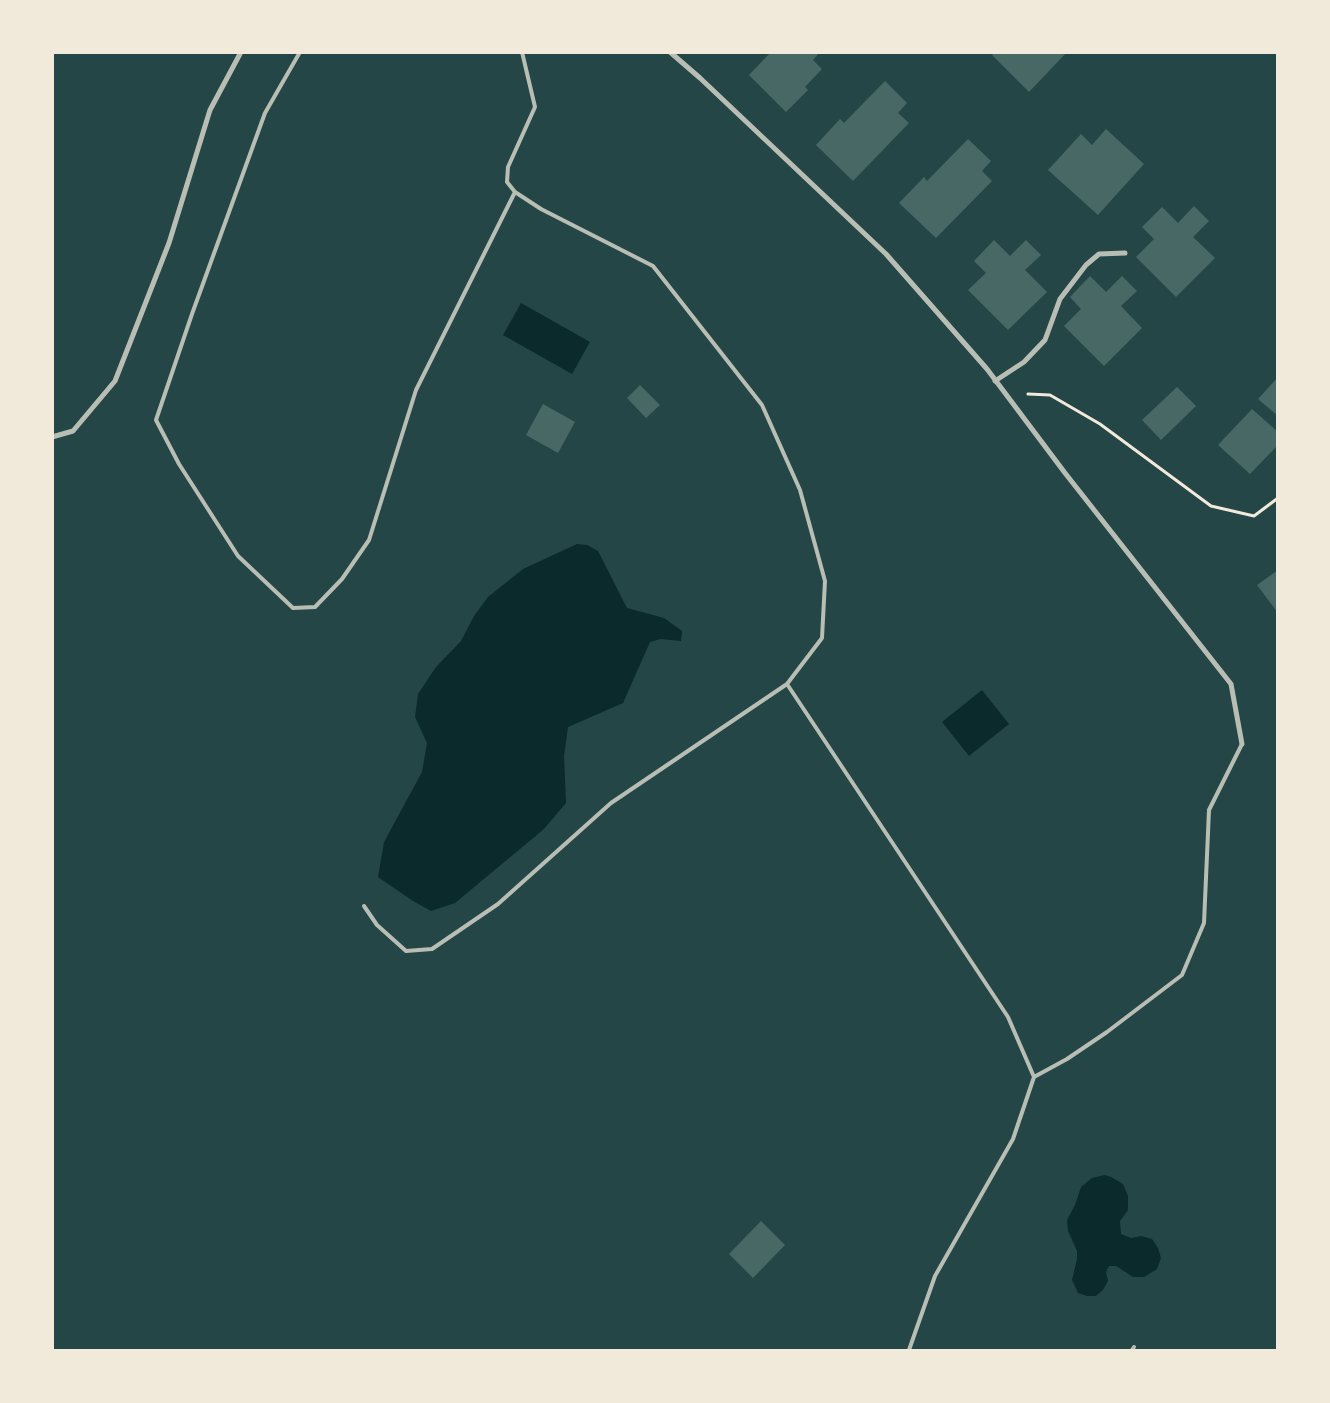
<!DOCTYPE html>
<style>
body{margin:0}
#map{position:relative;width:1330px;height:1403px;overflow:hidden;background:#0f3d3e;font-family:"PT Sans Narrow",sans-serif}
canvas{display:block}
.frame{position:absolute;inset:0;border:54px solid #f1e9da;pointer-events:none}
</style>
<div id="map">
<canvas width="1330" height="1403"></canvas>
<div class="frame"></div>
</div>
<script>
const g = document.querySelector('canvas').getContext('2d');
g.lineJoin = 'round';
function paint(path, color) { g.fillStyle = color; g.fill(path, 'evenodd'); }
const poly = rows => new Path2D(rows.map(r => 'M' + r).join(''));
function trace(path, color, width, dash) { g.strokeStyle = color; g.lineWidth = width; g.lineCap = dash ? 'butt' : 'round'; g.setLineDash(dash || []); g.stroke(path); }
paint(poly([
 [52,53,1277,53,1277,1350,53,1350]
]), '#244646');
paint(poly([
 [521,303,590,342,572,374,503,335],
 [577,544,587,545,598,551,627,608,664,618,682,631,681,641,661,639,650,642,623,703,568,727,564,756,566,803,544,829,455,903,431,911,413,901,378,877,384,842,422,772,427,743,415,717,418,694,436,667,461,641,474,616,488,597,523,569],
 [982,690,1009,724,969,756,942,722],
 [1105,1175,1111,1177,1123,1184,1128,1196,1128,1210,1120,1221,1121,1234,1131,1238,1141,1236,1152,1239,1158,1248,1161,1258,1157,1269,1144,1277,1133,1277,1116,1266,1109,1266,1106,1272,1108,1281,1103,1290,1096,1296,1087,1296,1078,1293,1072,1280,1077,1259,1077,1251,1068,1231,1067,1220,1075,1205,1081,1187,1092,1178]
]), '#0a2a2b');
paint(poly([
 [771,52,820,52,813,60,822,69,805,87,808,90,786,112,749,75],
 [995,52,1067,52,1029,92,992,55],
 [885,81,907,103,898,113,909,123,853,181,816,145,840,119,844,123],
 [1106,129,1144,164,1098,215,1048,170,1081,134,1092,145],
 [968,139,991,161,982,171,992,181,936,238,899,203,924,177,927,181],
 [1194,206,1209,221,1193,237,1215,258,1176,297,1136,257,1154,239,1142,227,1162,207,1178,223],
 [994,240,1010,256,1026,240,1041,255,1025,270,1047,292,1008,330,968,290,986,273,974,261],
 [1090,276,1106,292,1122,276,1137,291,1121,306,1142,328,1104,366,1064,326,1081,309,1070,297],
 [1278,377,1278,416,1258,399],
 [640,385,660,405,646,418,627,398],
 [1177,387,1196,406,1161,440,1142,420],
 [543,404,575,422,558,453,526,435],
 [1252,409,1278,432,1278,445,1250,474,1218,445],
 [1278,570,1278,613,1257,585],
 [761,1221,785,1245,753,1278,729,1254]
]), '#486865');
trace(poly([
 [1028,394,1050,395,1100,424,1211,506,1254,516,1278,498]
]), '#f1e9da', 3);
trace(poly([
 [300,52,265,113,192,314,156,420,179,464,238,556,293,608,315,607,342,579,369,540,416,390,515,192],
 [522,52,535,107,508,167,507,182,515,192,541,209,653,266,762,405,800,490,825,581,822,638,787,684,1008,1017,1034,1077],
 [364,906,377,925,406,951,432,949,498,904,611,803,787,684],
 [909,1350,935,1276,1013,1139,1034,1077,1067,1059,1107,1032,1182,975,1204,923,1209,810,1242,744],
 [1132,1350,1134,1347]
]), '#b8beb3', 4);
trace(poly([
 [670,52,700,78,886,254,987,369,1065,473,1231,684,1242,744],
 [995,381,1024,362,1045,340,1060,299,1086,265,1099,254,1125,253],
 [52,437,73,431,115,381,169,243,210,110,241,52]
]), '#b8beb3', 5);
</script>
